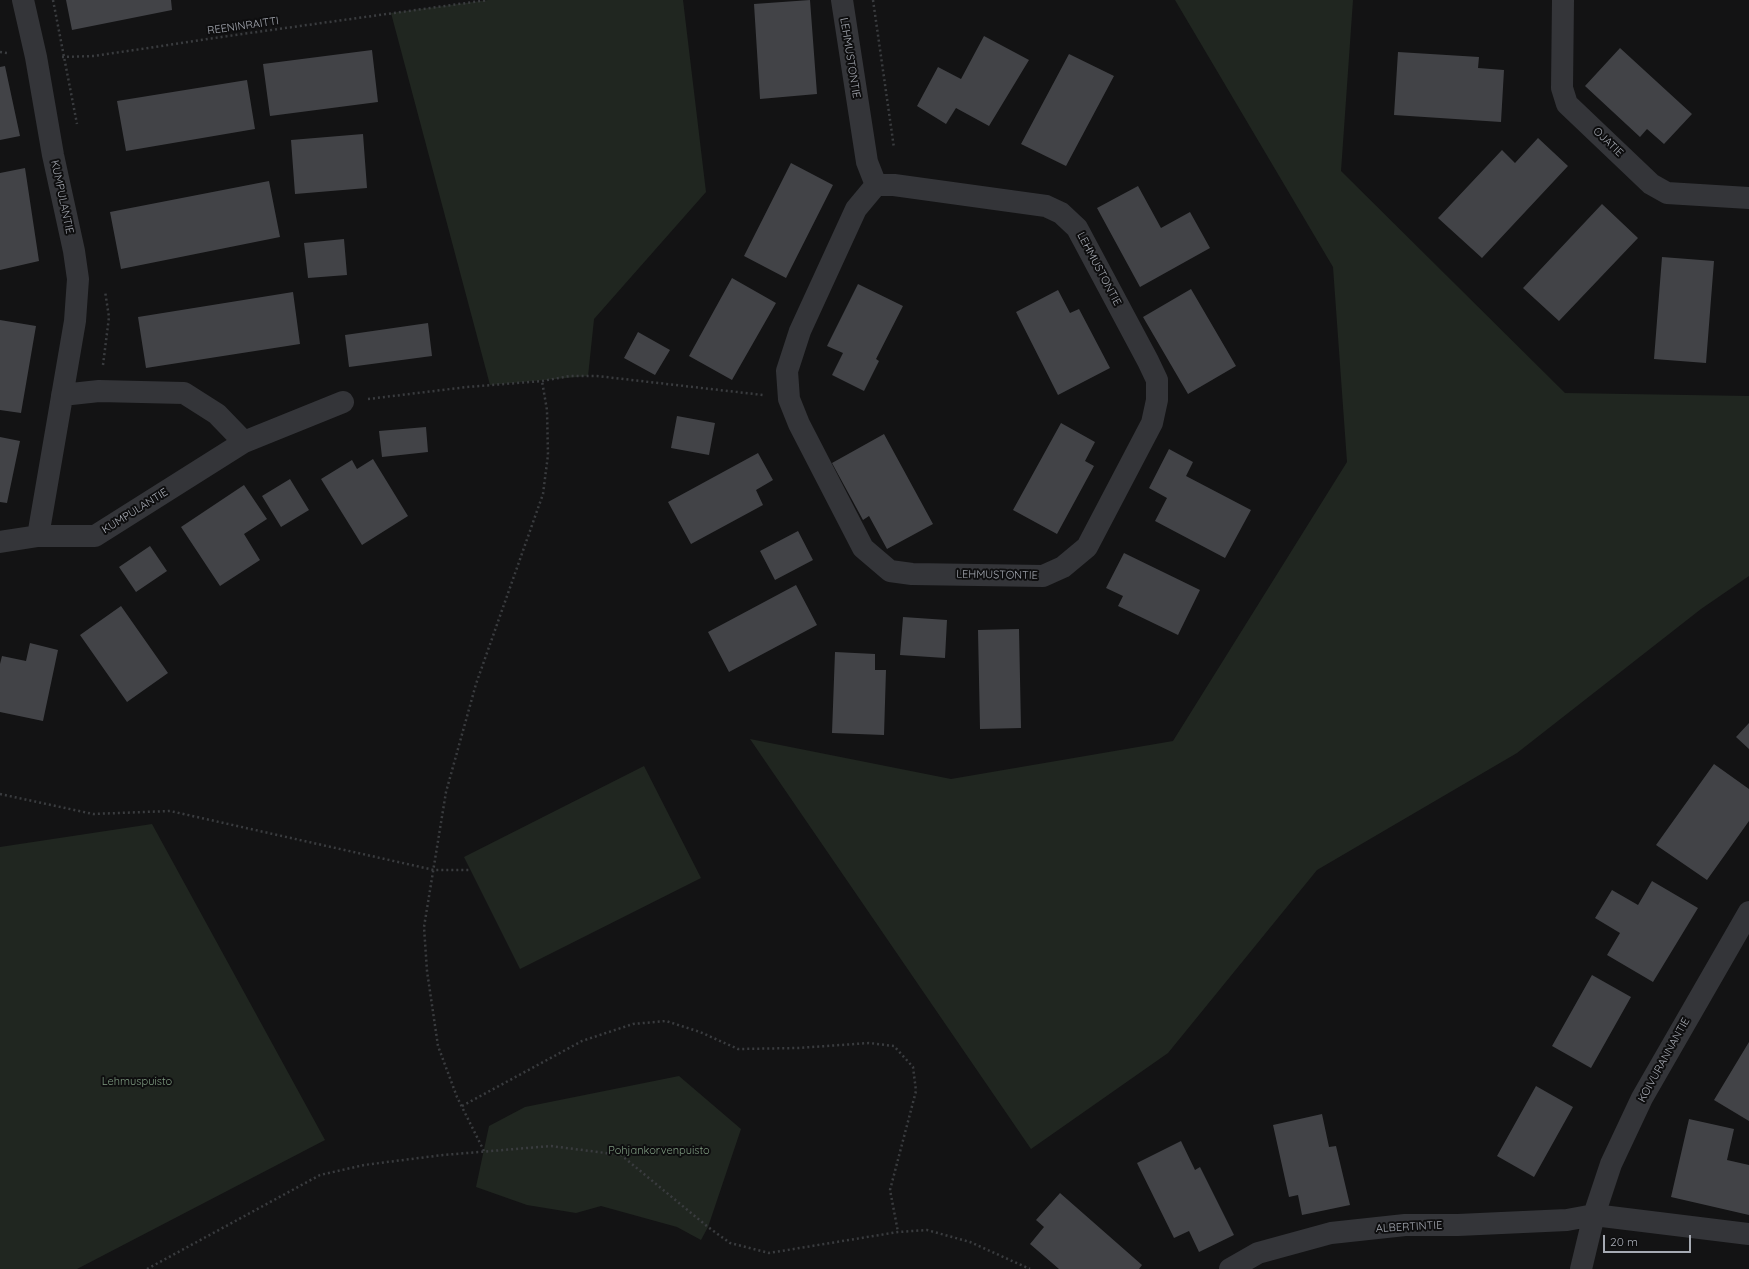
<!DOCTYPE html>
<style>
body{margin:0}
#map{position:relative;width:1749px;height:1269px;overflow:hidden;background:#131314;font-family:Quicksand,sans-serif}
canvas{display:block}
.scale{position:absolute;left:1603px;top:1235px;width:88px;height:18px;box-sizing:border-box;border:2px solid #a6aab3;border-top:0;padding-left:5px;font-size:12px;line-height:14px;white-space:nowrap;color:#a6aab3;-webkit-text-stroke:3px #0e0e0f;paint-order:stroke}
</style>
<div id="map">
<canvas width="1749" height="1269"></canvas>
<div class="scale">20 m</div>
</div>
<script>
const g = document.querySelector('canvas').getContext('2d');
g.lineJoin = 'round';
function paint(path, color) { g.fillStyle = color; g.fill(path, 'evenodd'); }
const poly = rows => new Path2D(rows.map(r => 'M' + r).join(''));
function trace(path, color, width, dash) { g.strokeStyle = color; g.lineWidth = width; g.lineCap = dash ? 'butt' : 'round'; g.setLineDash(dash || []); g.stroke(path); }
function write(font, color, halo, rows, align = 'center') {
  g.font = font + ' Quicksand,sans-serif'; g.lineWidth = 4; g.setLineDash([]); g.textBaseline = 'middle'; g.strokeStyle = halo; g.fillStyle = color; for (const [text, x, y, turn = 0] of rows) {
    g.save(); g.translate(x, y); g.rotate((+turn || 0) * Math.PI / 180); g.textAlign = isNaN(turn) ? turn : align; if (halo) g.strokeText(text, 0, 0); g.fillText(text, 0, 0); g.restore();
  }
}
paint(poly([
 [488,0,683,0,706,192,594,319,588,376,490,385,391,13],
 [1175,0,1353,0,1341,171,1565,393,1749,396,1749,576,1701,609,1517,753,1317,870,1168,1053,1031,1149,750,739,951,779,1173,741,1347,462,1333,267],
 [644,766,701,878,520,969,464,857],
 [152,824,325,1140,77,1269,0,1269,0,847],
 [679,1076,741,1129,708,1227,701,1240,677,1227,601,1206,576,1213,527,1205,476,1187,489,1126,525,1107]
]), '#202620');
paint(poly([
 [66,0,171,0,172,10,72,30],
 [810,0,817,94,760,99,754,4],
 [984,36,1029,60,989,126,956,108,946,124,917,106,938,67,961,79],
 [1620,48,1692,114,1664,144,1647,129,1640,137,1585,86],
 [372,50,378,102,270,116,263,64],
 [1398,52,1479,57,1478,68,1504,70,1501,122,1394,115],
 [1069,54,1114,76,1066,166,1021,144],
 [5,66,20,136,0,140,0,67],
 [247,80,255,129,126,151,117,101],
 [363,134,367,188,295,194,291,140],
 [1538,138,1568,166,1482,258,1438,218,1502,150,1515,163],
 [791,163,833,185,786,278,744,256],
 [25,168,39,261,0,270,0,173],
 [269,181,280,237,121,269,110,212],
 [1138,186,1161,228,1190,212,1210,248,1140,287,1097,208],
 [1602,204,1638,238,1559,321,1523,288],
 [344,239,347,275,308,278,304,243],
 [1662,257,1714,261,1706,363,1654,359],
 [732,278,776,303,732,380,689,356],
 [858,284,903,306,876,359,879,361,864,391,832,375,843,353,827,346],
 [1191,289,1236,366,1188,394,1143,317],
 [1058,290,1070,313,1079,309,1110,368,1058,395,1016,312],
 [293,292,300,344,146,368,138,317],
 [0,320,36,326,21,413,0,410],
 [428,323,432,356,349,367,345,335],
 [638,332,670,350,655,375,624,358],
 [677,416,715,423,709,455,671,448],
 [1061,423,1095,442,1085,461,1094,466,1057,534,1013,510],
 [426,427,428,452,382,457,379,431],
 [884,434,933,524,887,549,869,516,863,520,832,463],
 [0,437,20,441,7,503,0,502],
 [1169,449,1193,462,1186,476,1251,510,1225,558,1155,521,1167,498,1149,488],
 [758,453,773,480,756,490,763,505,691,544,668,502],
 [373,459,408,516,362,545,321,479,352,460,357,469],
 [290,479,309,510,281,527,262,496],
 [244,485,267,519,244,534,260,560,220,586,181,527],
 [798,531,813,560,775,580,760,551],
 [150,546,167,571,136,592,119,567],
 [1124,553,1200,590,1178,635,1118,606,1123,596,1106,588],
 [796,585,817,625,729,672,708,632],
 [121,606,168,673,127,702,80,635],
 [903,617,947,620,945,658,900,655],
 [1019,629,1021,728,980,729,978,630],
 [30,643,58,650,43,721,0,712,0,664,2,656,26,661],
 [835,652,875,654,875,670,886,670,884,735,832,733],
 [1749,723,1749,749,1736,737],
 [1714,764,1749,789,1749,821,1707,880,1656,845],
 [1652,881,1698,908,1653,982,1607,955,1620,933,1595,918,1612,890,1638,905],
 [1592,975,1631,997,1591,1068,1552,1046],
 [1749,1042,1749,1121,1714,1100],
 [1536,1086,1573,1107,1534,1177,1497,1156],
 [1322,1114,1329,1147,1336,1146,1350,1205,1302,1215,1298,1195,1289,1197,1273,1125],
 [1689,1119,1734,1129,1727,1160,1749,1165,1749,1215,1671,1197],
 [1181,1141,1195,1170,1200,1167,1234,1235,1199,1252,1189,1231,1174,1238,1137,1163],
 [1060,1193,1142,1265,1139,1269,1059,1269,1030,1244,1044,1227,1036,1220]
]), '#424347');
trace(poly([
 [53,0,77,124],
 [873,0,894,148],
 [0,52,7,53],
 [62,57,94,56,235,35,488,0],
 [103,365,109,317,105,291],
 [368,399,467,387,542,381,570,376,597,376,763,395],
 [0,794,93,814,170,811,434,870,471,870],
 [462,1106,582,1041,633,1024,666,1021,700,1032,738,1049,798,1048,869,1043,894,1046,913,1067,916,1091,890,1190,898,1232],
 [484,1151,457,1097,438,1046,427,971,424,927,446,792,476,684,543,494,548,455,547,410,542,381],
 [147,1269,320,1175,364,1165,443,1155,551,1146,621,1155,708,1227,730,1243,769,1253,898,1232,927,1230,970,1242,1030,1269]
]), '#3a3c3f', 2.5, [2, 3]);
trace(poly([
 [23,0,36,57,53,155,74,251,78,279,75,321,38,536],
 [842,0,867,162,876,185],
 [1563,0,1562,88,1567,104,1651,184,1667,193,1749,198],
 [876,185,894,185,1046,206,1061,213,1077,228,1148,361,1157,380,1157,400,1152,423,1087,547,1063,567,1043,576,912,574,890,571,863,548,799,424,789,399,787,371,800,331,856,209,876,185],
 [62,395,99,391,184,393,217,414,244,442],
 [0,542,38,536,95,536,244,442,343,402],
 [1230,1269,1258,1253,1331,1233,1405,1225,1458,1225,1567,1220,1594,1215,1749,1234],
 [1581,1269,1594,1215,1611,1164,1642,1098,1749,912]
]), '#343539', 22);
write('11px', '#a6aab3', '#0e0e0f', [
 ["REENINRAITTI",243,26,-8],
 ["LEHMUSTONTIE",850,58,81],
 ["OJATIE",1608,142,44],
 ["KUMPULANTIE",62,197,78],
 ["LEHMUSTONTIE",1099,269,62],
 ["KUMPULANTIE",135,511,-32],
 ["LEHMUSTONTIE",997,575,1],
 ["KOIVURANNANTIE",1664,1060,-61],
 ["ALBERTINTIE",1409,1227,-3]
]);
write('11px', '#7f9b81', '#0e0e0f', [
 ["Lehmuspuisto",137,1082],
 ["Pohjankorvenpuisto",659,1151]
]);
</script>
